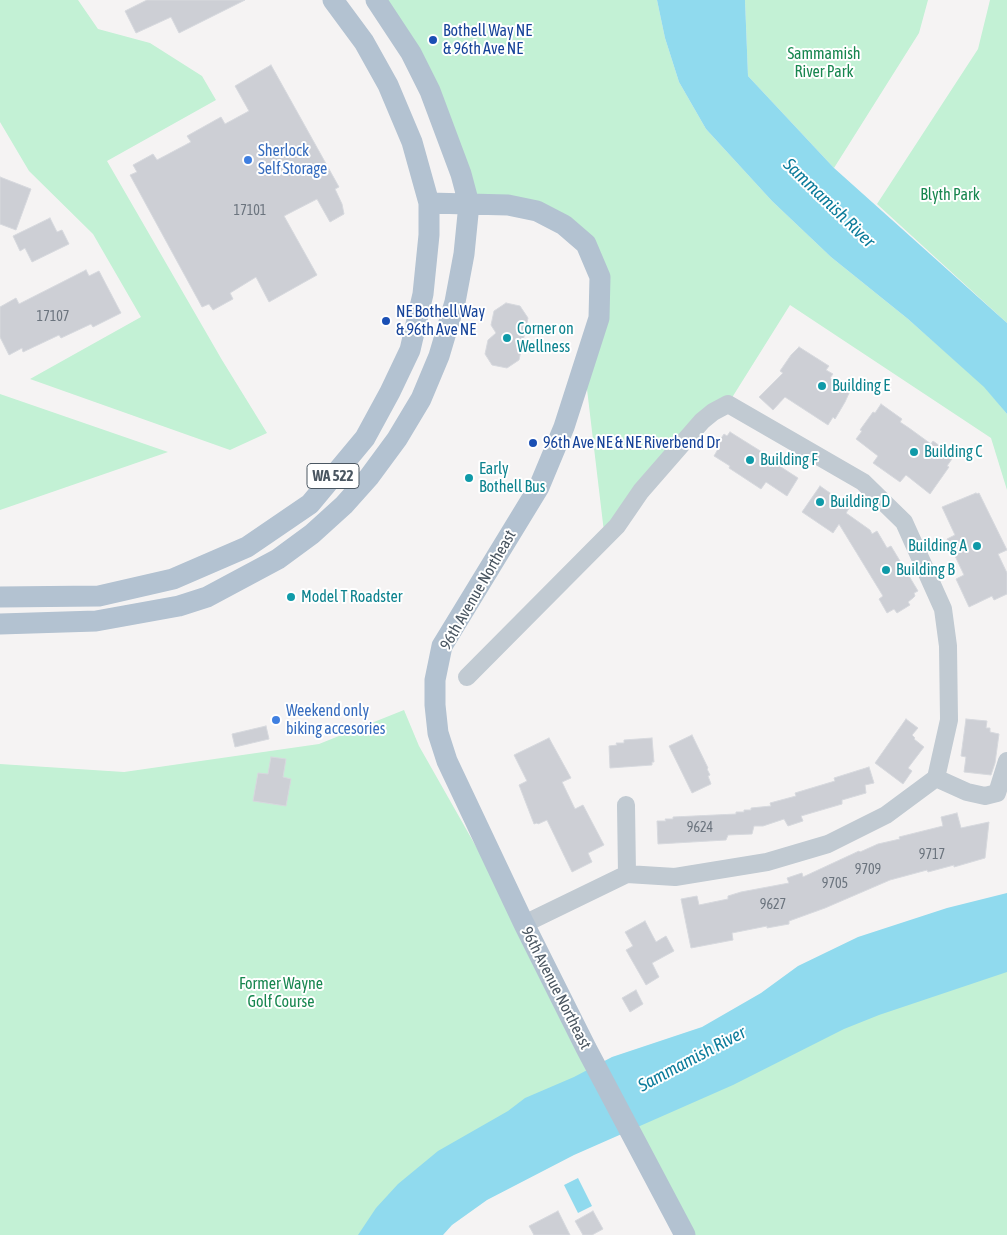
<!DOCTYPE html>
<style>
body{margin:0}
canvas{display:block;background:#f5f3f3}
</style>
<canvas width="1007" height="1235"></canvas>
<script>
const g = document.querySelector('canvas').getContext('2d');
g.lineJoin = 'round';
function paint(path, color) { g.fillStyle = color; g.fill(path, 'evenodd'); }
const poly = rows => new Path2D(rows.map(r => 'M' + r).join(''));
function trace(path, color, width, dash) { g.strokeStyle = color; g.lineWidth = width; g.lineCap = dash ? 'butt' : 'round'; g.setLineDash(dash || []); g.stroke(path); }
function write(font, color, halo, rows, align = 'center') {
  g.font = font + ' "Asap Condensed",sans-serif'; g.lineWidth = 4; g.setLineDash([]); g.textBaseline = 'middle'; g.strokeStyle = halo; g.fillStyle = color; for (const [text, x, y, turn = 0] of rows) {
    g.save(); g.translate(x, y); g.rotate((+turn || 0) * Math.PI / 180); g.textAlign = isNaN(turn) ? turn : align; if (halo) g.strokeText(text, 0, 0); g.fillText(text, 0, 0); g.restore();
  }
}
paint(poly([
 [0,0,78,0,98,29,150,43,202,76,216,100,107,161,222,360,267,433,230,450,30,379,141,317,93,234,29,171,0,122],
 [376,0,657,0,665,38,679,82,706,129,772,201,831,257,908,319,985,387,1007,414,1007,490,991,438,790,305,728,404,604,532,584,364,600,277,564,225,469,204,461,174],
 [745,0,928,0,919,33,834,168,748,76],
 [990,0,1007,0,1007,323,877,204,978,49],
 [0,394,168,452,0,510],
 [404,710,419,746,617,1095,408,1235,0,1235,0,764,124,772,319,744],
 [1007,922,1007,1235,685,1235,619,1097]
]), '#c3f1d5');
paint(poly([
 [657,0,745,0,748,76,834,168,1007,323,1007,414,984,387,908,319,831,257,772,201,706,129,679,82,665,38],
 [1007,893,1007,972,879,1015,844,1029,733,1085,574,1155,487,1200,452,1225,443,1235,358,1235,376,1208,398,1184,438,1151,508,1111,525,1098,574,1077,612,1057,702,1027,761,993,798,966,858,937,947,908],
 [578,1178,592,1206,578,1213,564,1185]
]), '#90daee');
const building = poly([
 [147,0,245,0,179,33,171,17,136,33,125,11,147,0],
 [271,65,339,187,335,189,342,204,344,214,330,222,317,199,284,216,317,275,269,302,256,277,230,293,233,299,213,310,209,304,202,307,130,175,137,172,133,165,153,154,157,160,191,142,187,136,221,117,225,124,249,111,235,86,271,65],
 [0,177,31,189,16,230,0,224,0,177],
 [50,218,57,232,62,230,69,244,32,262,25,248,20,251,13,236,50,218],
 [86,270,89,276,99,271,121,313,93,327,91,324,61,338,59,335,23,352,22,348,9,355,0,337,0,307,16,298,19,304,86,270],
 [506,303,520,306,528,318,519,360,507,368,492,365,485,354,488,340,496,333,491,325,494,311,506,303],
 [799,347,829,366,826,370,833,374,830,378,850,391,845,402,835,419,833,417,828,425,785,397,773,410,759,397,783,373,780,371,791,355,799,347],
 [881,404,902,419,900,422,909,428,931,444,933,441,954,456,947,466,949,467,930,494,906,475,900,482,873,463,878,456,856,439,862,431,860,430,873,412,875,413,881,404],
 [730,432,762,452,761,454,798,478,787,496,766,482,761,489,729,468,730,466,714,456,718,449,715,447,724,434,727,436,730,432],
 [820,486,850,507,846,513,870,530,872,534,877,531,887,548,891,546,918,591,914,593,915,596,913,598,908,602,910,605,897,613,894,609,887,613,879,599,883,596,839,524,833,533,802,512,820,486],
 [976,493,977,494,979,493,1007,550,998,554,1007,573,1007,594,994,600,992,596,969,607,956,579,964,575,947,539,955,535,942,507,976,493],
 [906,719,918,728,912,735,915,738,914,739,924,747,908,768,912,771,903,784,875,763,906,719],
 [966,719,987,721,986,728,990,728,990,732,999,734,995,763,991,775,964,772,966,757,961,756,966,719],
 [266,726,269,739,235,747,232,734,266,726],
 [692,735,708,768,707,769,710,775,708,776,711,784,692,793,669,746,692,735],
 [549,738,571,778,562,782,575,809,583,805,604,845,588,853,592,862,572,872,547,820,538,824,537,823,534,824,519,785,527,781,514,755,549,738],
 [652,738,654,762,652,762,652,765,610,768,609,746,617,745,616,743,624,743,624,740,652,738],
 [271,757,286,759,283,777,291,779,286,806,253,801,258,773,268,774,271,757],
 [869,767,874,783,865,785,866,793,842,800,842,804,801,816,803,821,788,826,784,819,763,826,754,826,752,834,728,835,726,840,658,844,657,821,666,821,665,819,673,819,673,817,736,814,736,812,744,812,744,810,751,810,751,808,771,806,770,803,796,796,795,793,835,781,834,778,869,767],
 [957,813,961,828,989,822,985,858,954,867,954,865,928,872,927,870,890,880,825,908,789,921,789,924,767,928,767,926,732,933,733,940,691,948,681,899,697,896,699,905,728,899,728,896,741,892,789,883,787,878,802,873,803,877,859,851,860,852,878,844,900,839,899,837,943,826,941,817,957,813],
 [645,921,656,942,666,936,674,951,652,963,659,977,646,985,626,950,633,946,625,932,645,921],
 [636,990,643,1004,630,1012,622,998,636,990],
 [558,1211,570,1235,534,1235,529,1226,558,1211],
 [593,1211,603,1229,592,1235,583,1235,575,1221,593,1211]
]);
paint(building, '#cdcfd5');
trace(building, '#d7d9de', 1);
trace(poly([
 [467,677,617,526,641,491,702,421,713,412,728,404,863,482,904,522,943,609,948,646,949,720,936,778,886,815,828,844,767,862,675,877,627,874,524,924],
 [936,778,967,792,985,796,997,793,1007,761],
 [626,805,627,874]
]), '#c1cad2', 18);
trace(poly([
 [429,203,508,205,537,211,564,225,586,244,600,277,599,318,564,427,539,487,442,646,435,680,435,705,438,733,447,761,524,924,586,1048,685,1235],
 [0,597,99,596,173,579,247,547,310,504,365,438,390,392,410,350,423,294,429,235,429,203,412,142,388,85,364,42,333,0],
 [0,624,96,621,179,606,207,597,278,559,312,534,344,505,369,477,397,439,421,399,439,356,455,302,464,254,469,204,461,174,430,91,411,53,376,0]
]), '#b3c2d1', 21);
for (const [x, y, r, color] of [
 [433,40,5,"#1a4fb4"],
 [248,160,5,"#3f7fe0"],
 [386,321,5,"#1a4fb4"],
 [507,338,5,"#0f9aa8"],
 [822,386,5,"#0f9aa8"],
 [533,443,5,"#1a4fb4"],
 [914,452,5,"#0f9aa8"],
 [750,460,5,"#0f9aa8"],
 [469,478,5,"#0f9aa8"],
 [820,502,5,"#0f9aa8"],
 [977,546,5,"#0f9aa8"],
 [886,570,5,"#0f9aa8"],
 [291,597,5,"#0f9aa8"],
 [276,720,5,"#3f7fe0"]
]) { const dot = new Path2D(); dot.arc(x, y, r, 0, 2 * Math.PI); g.fillStyle = color; g.fill(dot); trace(dot, '#fff', 2); }
write('14px', '#6b747e', null, [
 ["17101",250,211],
 ["17107",53,317],
 ["9624",700,828],
 ["9717",932,855],
 ["9709",868,870],
 ["9705",835,884],
 ["9627",773,905]
]);
for (const [x, y, w] of [
 [333,476,52]
]) { const box = new Path2D(); box.roundRect(x - w / 2, y - 12.5, w, 25, 4); g.fillStyle = '#fff'; g.fill(box); trace(box, '#4a5661', 1); }
write('bold 15px', '#4a5661', null, [
 ["WA 522",333,476]
]);
write('16px', '#164399', '#fff', [
 ["Bothell Way NE",443,31],
 ["& 96th Ave NE",443,49],
 ["NE Bothell Way",396,312],
 ["& 96th Ave NE",396,330],
 ["96th Ave NE & NE Riverbend Dr",543,443]
], 'left');
write('16px', '#17864f', '#fff', [
 ["Sammamish",824,54],
 ["River Park",824,72],
 ["Blyth Park",950,195],
 ["Former Wayne",281,984],
 ["Golf Course",281,1002]
]);
write('16px', '#366cbe', '#fff', [
 ["Sherlock",258,151],
 ["Self Storage",258,169],
 ["Weekend only",286,711],
 ["biking accesories",286,729]
], 'left');
write('16px', '#0d838f', '#fff', [
 ["Corner on",517,329],
 ["Wellness",517,347],
 ["Building E",832,386],
 ["Building C",924,452],
 ["Building F",760,460],
 ["Early",479,469],
 ["Bothell Bus",479,487],
 ["Building D",830,502],
 ["Building A",967,546,"right"],
 ["Building B",896,570],
 ["Model T Roadster",301,597]
], 'left');
write('16px', '#4a5661', '#fff', [
 ["96th Avenue Northeast",478,590,-60],
 ["96th Avenue Northeast",556,988,63]
]);
write('italic 18px', '#0c7c9b', '#fff', [
 ["Sammamish River",829,203,44],
 ["Sammamish River",692,1059,-28]
]);
</script>
